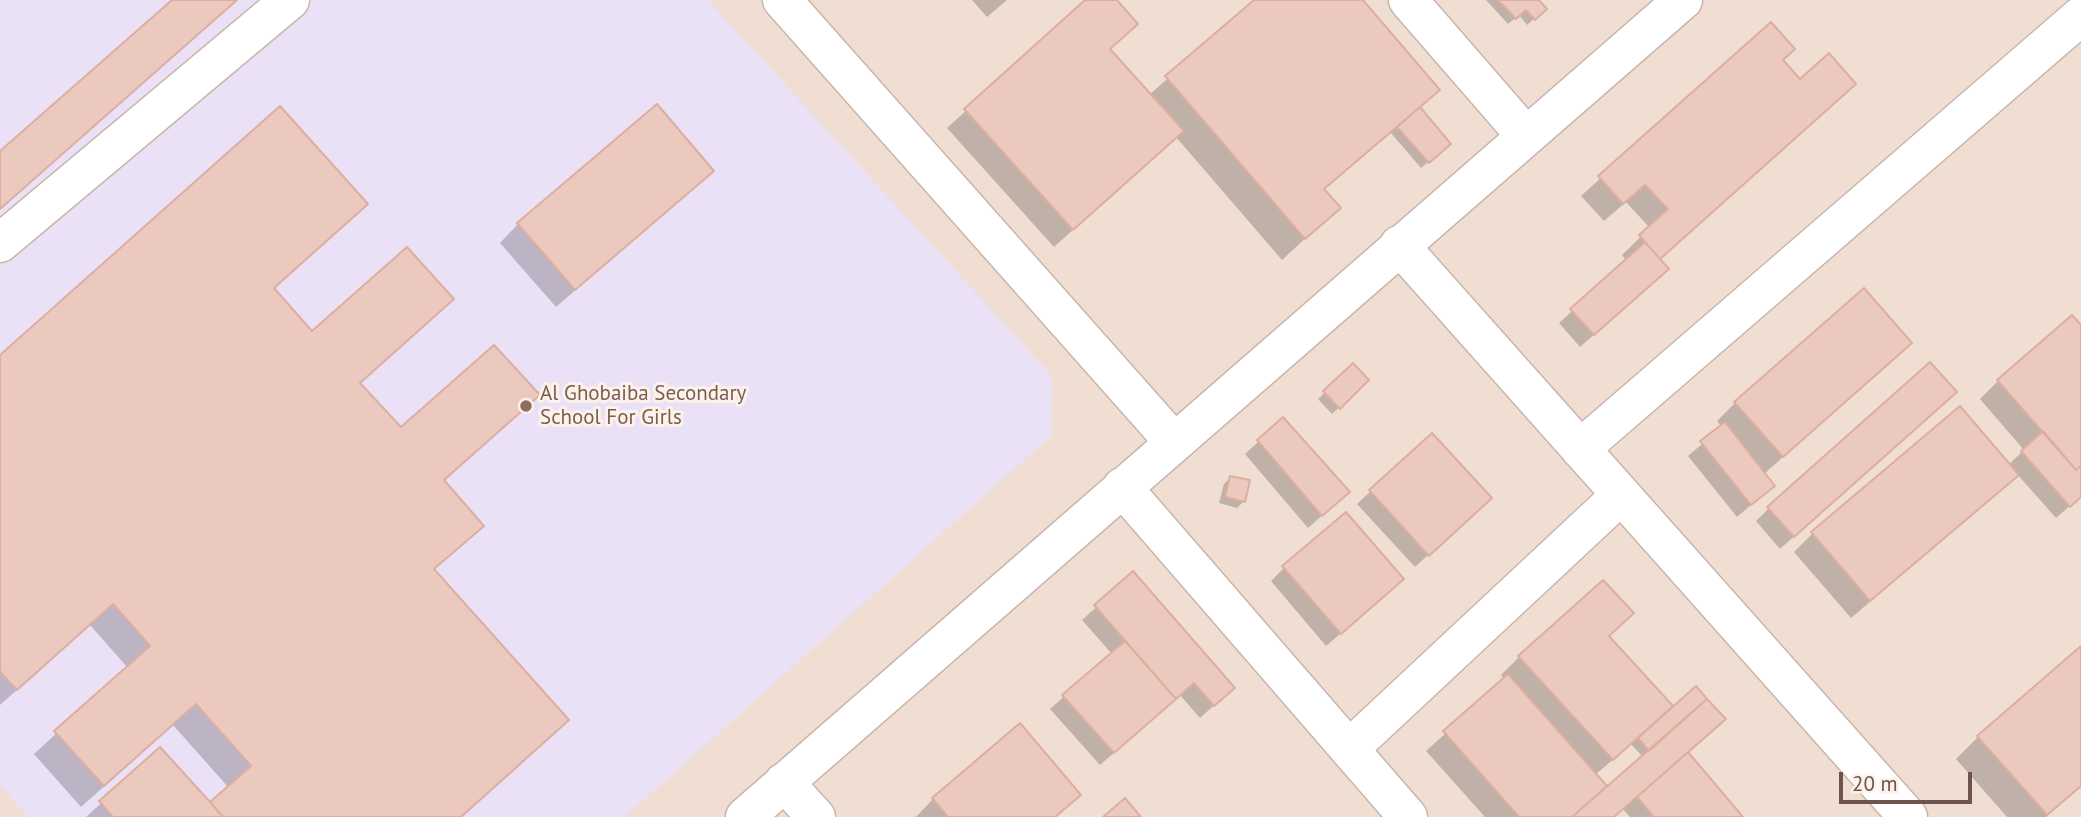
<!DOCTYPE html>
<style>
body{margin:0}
#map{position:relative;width:2081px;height:817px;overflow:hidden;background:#faeee4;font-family:"PT Sans",sans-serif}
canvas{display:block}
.scale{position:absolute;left:1839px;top:772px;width:133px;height:32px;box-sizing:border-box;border:4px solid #6f534c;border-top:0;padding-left:9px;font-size:21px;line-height:24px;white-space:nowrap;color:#6f534c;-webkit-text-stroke:5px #fdf2e9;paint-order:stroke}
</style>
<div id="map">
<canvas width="2081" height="817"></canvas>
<div class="scale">20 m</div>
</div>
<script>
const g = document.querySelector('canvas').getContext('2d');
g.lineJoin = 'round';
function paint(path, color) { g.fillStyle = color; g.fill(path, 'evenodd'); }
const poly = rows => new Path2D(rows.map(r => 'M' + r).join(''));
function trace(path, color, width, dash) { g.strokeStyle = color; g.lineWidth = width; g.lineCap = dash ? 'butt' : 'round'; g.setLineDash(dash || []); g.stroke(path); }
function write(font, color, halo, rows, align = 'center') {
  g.font = font + ' "PT Sans",sans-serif'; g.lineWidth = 6; g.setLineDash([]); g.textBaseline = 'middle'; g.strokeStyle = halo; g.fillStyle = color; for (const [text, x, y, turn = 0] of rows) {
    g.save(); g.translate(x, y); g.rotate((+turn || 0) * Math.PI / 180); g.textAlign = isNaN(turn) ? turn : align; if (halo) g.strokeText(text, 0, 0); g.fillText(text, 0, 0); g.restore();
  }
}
paint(poly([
 [0,0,2081,0,2081,817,0,817]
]), '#f0ded3');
paint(poly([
 [0,0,708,0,1053,377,1051,436,625,817,28,817,0,786]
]), '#ebe1f6');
paint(poly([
 [972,0,1007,0,987,17],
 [1088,0,1115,0,1109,50,1149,95,1257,0,1360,0,1438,90,1419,109,1442,150,1421,168,1391,133,1323,190,1338,208,1282,260,1176,137,1054,247,947,128],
 [1486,0,1537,0,1538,15,1527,25,1519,15,1508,24],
 [1770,24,1781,61,1800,82,1854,84,1659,260,1654,282,1580,347,1559,323,1627,261,1622,255,1650,228,1626,202,1604,221,1581,196],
 [656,106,712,171,556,307,500,243,518,224],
 [366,204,272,289,312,334,451,299,359,384,401,430,537,395,443,482,481,526,433,570,567,720,461,817,86,817,160,750,210,805,229,788,173,725,81,807,34,754,128,668,90,625,0,705,0,358],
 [2081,327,2081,496,2056,518,2017,474,1998,493,1851,618,1794,552,1813,533,2008,465,2024,450,1980,399,1998,381],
 [1910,343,1764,474,1773,486,1737,517,1688,456,1722,427,1717,421,1735,403],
 [1353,365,1367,380,1332,414,1318,399],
 [1941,405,1780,549,1756,521,1769,508],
 [1283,419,1334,505,1308,528,1245,454],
 [1432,435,1476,511,1415,567,1357,504],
 [1230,478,1244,501,1237,508,1219,503,1224,484],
 [1284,568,1389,592,1326,646,1271,581],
 [1133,574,1219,701,1200,718,1180,695,1100,765,1050,709,1112,654,1082,620],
 [1607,637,1673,709,1686,753,1741,817,1630,817,1623,809,1613,817,1485,817,1426,751,1505,680,1501,675,1519,657],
 [1631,744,1643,757,1600,795,1595,775],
 [2081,648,2081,787,2046,817,2007,817,1956,759,1978,737],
 [1079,795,1056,817,916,817,933,799]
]), '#0003');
const building = poly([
 [172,0,237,0,0,209,0,151,172,0],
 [1085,0,1117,0,1138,24,1110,49,1184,131,1073,230,964,109,1085,0],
 [1254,0,1363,0,1440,90,1324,189,1341,208,1305,239,1165,76,1254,0],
 [1498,0,1539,0,1547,9,1535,20,1526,10,1516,19,1498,0],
 [1771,22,1795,49,1783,60,1800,79,1829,53,1856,84,1660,259,1639,235,1668,209,1645,185,1623,204,1598,176,1771,22],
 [657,104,714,171,575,290,517,223,657,104],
 [280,106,368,204,274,288,312,331,407,247,454,299,360,383,401,427,494,345,540,395,444,480,484,526,434,569,569,720,461,817,223,817,210,802,251,766,196,704,104,786,54,731,150,646,113,604,17,690,0,672,0,355,280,106],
 [1420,107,1451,144,1429,163,1397,127,1420,107],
 [1645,242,1669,269,1594,335,1570,309,1645,242],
 [1864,288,1912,343,1783,457,1734,402,1864,288],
 [2072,315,2081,325,2081,466,2076,470,1997,380,2072,315],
 [1930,362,1957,392,1794,537,1767,507,1930,362],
 [1353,363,1369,380,1340,409,1323,391,1353,363],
 [1960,406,2019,475,1870,601,1811,532,1960,406],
 [1283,417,1350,492,1322,516,1257,440,1283,417],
 [1725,422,1775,486,1751,505,1700,441,1725,422],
 [2043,431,2076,470,2081,466,2081,497,2070,507,2021,451,2043,431],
 [1432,433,1492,498,1429,556,1369,490,1432,433],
 [1230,476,1250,480,1245,502,1225,497,1230,476],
 [1346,512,1404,579,1341,634,1282,566,1346,512],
 [1133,571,1235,688,1214,706,1194,683,1176,699,1094,605,1133,571],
 [1603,580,1634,613,1609,636,1673,706,1613,760,1518,656,1603,580],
 [1125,641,1176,699,1114,753,1062,695,1125,641],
 [2081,646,2081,786,2047,815,1977,736,2081,646],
 [1508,674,1607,786,1572,817,1519,817,1443,731,1508,674],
 [1696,686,1707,699,1649,751,1638,738,1696,686],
 [1707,699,1726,719,1614,817,1572,817,1707,699],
 [1020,723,1081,795,1055,817,948,817,932,798,1020,723],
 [160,747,210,802,223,817,113,817,99,801,160,747],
 [1688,752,1743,817,1654,817,1637,797,1688,752],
 [1125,798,1141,817,1103,817,1125,798]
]);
paint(building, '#ecc9be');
trace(building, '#ddaea0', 2);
const minor = poly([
 [782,0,1174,442],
 [1408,0,1526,136],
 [0,243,290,0],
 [1399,245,1908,817],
 [1580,449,2081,16],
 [1122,487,1408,817],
 [1349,749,1621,495],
 [784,782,816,817],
 [745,817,1683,0]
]);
trace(minor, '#c9b5ab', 41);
trace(minor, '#fff', 38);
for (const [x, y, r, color] of [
 [526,406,7,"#8d6e63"]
]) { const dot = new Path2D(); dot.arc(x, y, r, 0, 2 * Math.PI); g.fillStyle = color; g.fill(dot); trace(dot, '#fdf2e9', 2.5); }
write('21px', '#785e54', '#fdf2e9', [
 ["Al Ghobaiba Secondary",540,394],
 ["School For Girls",540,418]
], 'left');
</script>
